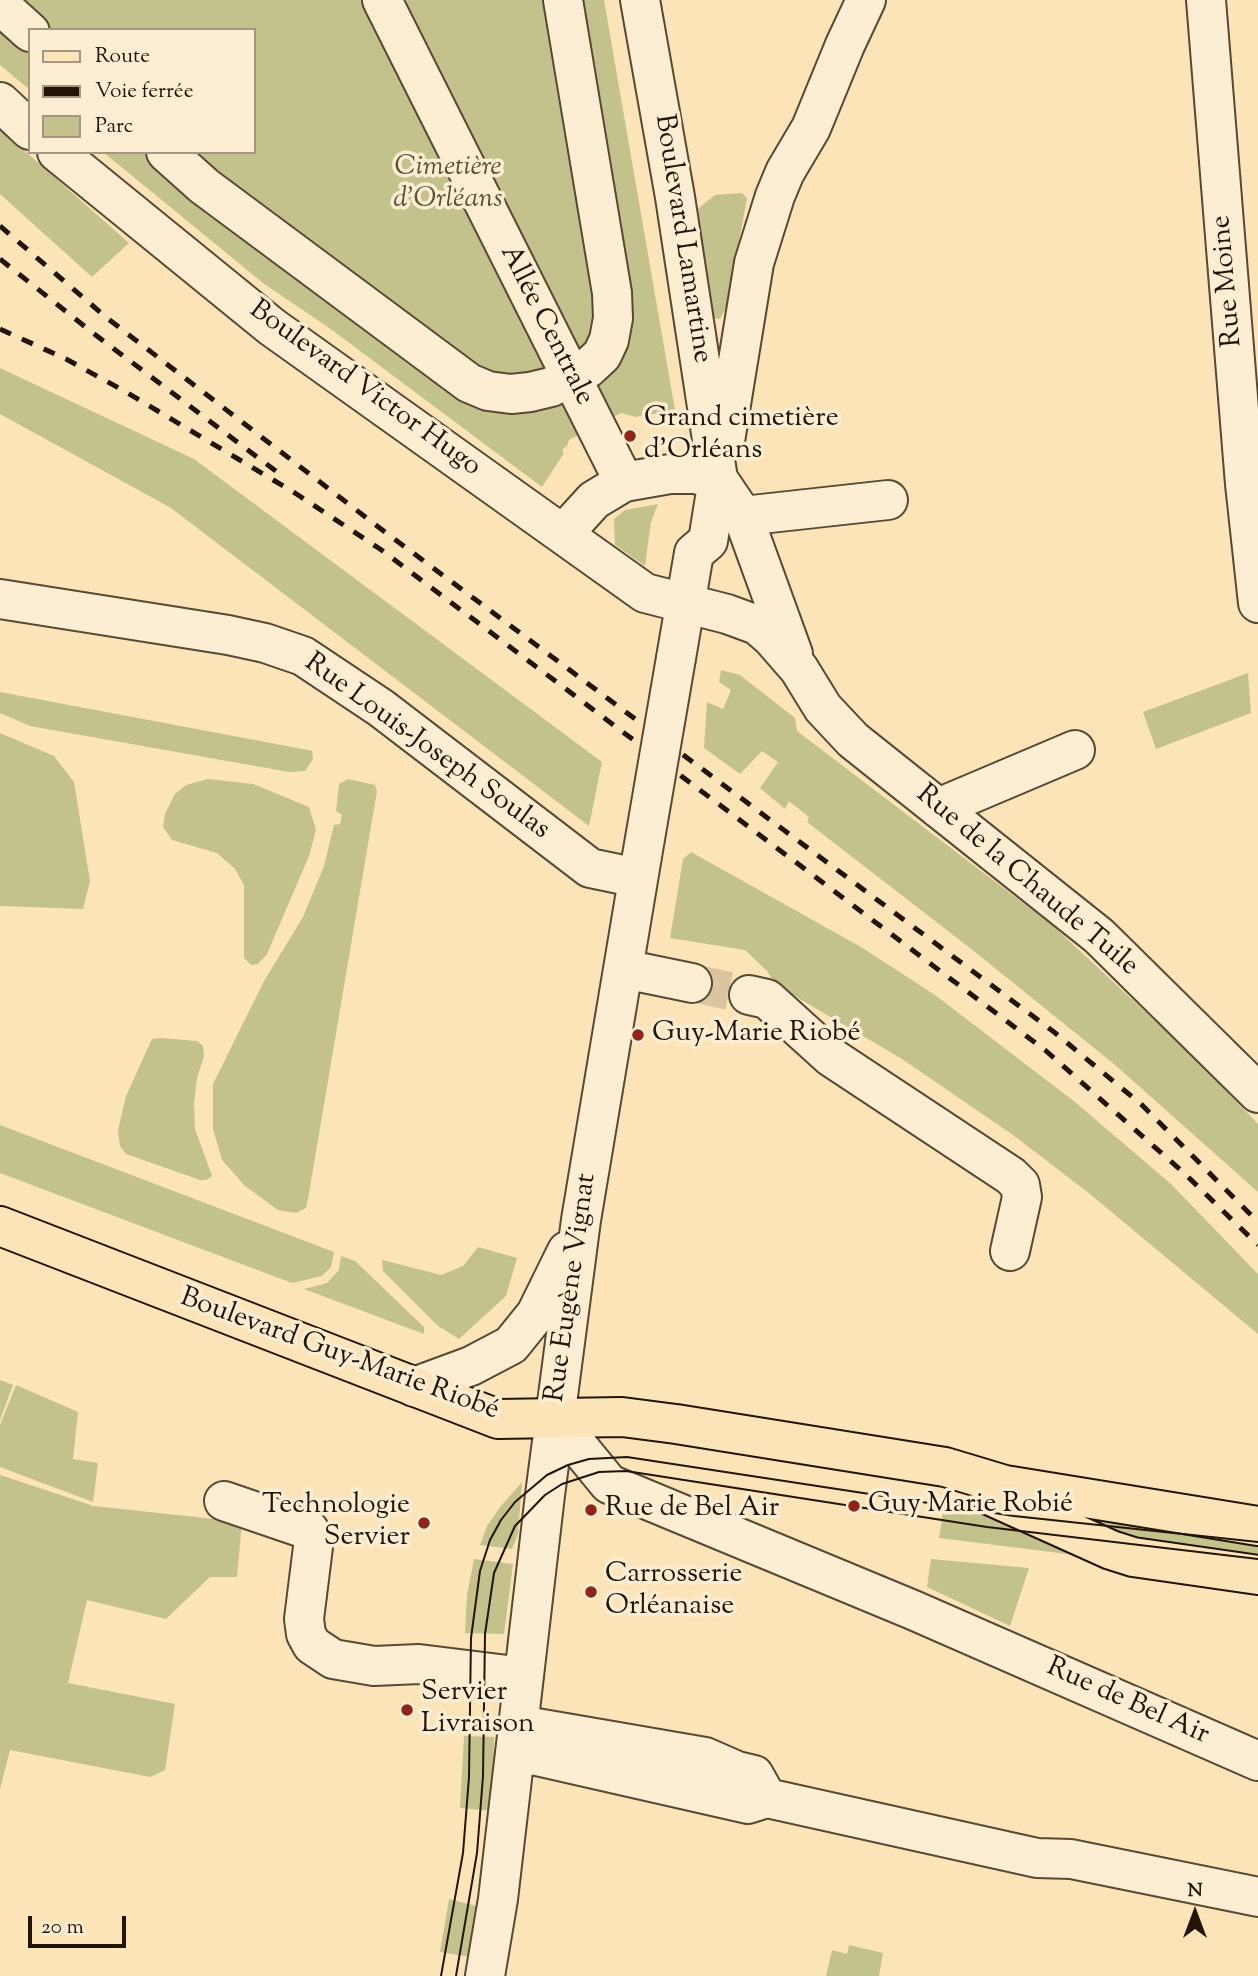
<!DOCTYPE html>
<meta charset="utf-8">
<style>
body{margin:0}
#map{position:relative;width:1258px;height:1976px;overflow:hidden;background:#fce4b9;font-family:"Sorts Mill Goudy",serif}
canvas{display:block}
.legend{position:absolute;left:28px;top:28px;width:228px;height:126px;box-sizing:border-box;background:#fdedd2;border:2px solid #a59681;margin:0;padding:9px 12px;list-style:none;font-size:21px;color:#221407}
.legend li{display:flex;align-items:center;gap:14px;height:35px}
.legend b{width:35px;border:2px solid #a59681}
.north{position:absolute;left:1160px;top:1878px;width:70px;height:70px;-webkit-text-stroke:5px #fdedd2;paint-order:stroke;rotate:0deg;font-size:19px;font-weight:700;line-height:28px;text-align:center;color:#221407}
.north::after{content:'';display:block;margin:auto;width:24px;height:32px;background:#221407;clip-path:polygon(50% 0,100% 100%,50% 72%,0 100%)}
.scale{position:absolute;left:28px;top:1916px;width:98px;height:32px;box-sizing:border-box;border:4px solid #221407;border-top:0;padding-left:9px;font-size:21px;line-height:24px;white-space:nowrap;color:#221407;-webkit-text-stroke:5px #fdedd2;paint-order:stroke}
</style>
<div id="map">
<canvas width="1258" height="1976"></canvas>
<ul class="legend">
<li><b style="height:9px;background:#fce4b9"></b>Route</li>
<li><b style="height:9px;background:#221407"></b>Voie ferrée</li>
<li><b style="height:19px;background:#c4c28c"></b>Parc</li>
</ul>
<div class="north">N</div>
<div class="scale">20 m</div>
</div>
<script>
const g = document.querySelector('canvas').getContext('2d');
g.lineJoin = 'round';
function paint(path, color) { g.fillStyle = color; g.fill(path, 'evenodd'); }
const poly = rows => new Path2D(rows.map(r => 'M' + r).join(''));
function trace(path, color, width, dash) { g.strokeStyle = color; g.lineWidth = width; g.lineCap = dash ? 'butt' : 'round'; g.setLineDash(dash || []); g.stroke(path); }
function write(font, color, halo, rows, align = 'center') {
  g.font = font + ' "Sorts Mill Goudy",serif'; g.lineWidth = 7; g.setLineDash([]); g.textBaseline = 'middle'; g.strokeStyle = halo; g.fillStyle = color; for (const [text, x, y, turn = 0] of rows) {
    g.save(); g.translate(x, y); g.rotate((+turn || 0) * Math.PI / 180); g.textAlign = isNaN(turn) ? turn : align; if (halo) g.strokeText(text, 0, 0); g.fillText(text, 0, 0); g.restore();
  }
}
paint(poly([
 [0,0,604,0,675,410,636,417,621,413,569,440,567,446,564,448,562,452,564,453,542,487,332,330,263,283,103,152,254,152,254,30,30,30,30,90,0,65],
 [0,129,129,243,92,277,0,194],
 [742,193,747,198,727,306,720,319,713,318,694,218,699,208,715,195],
 [0,368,194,459,602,762,589,826,171,508,0,414],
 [658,504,651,522,645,566,615,545,614,519,625,510],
 [721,670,740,675,795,718,797,731,1052,925,1191,1054,1258,1124,1258,1192,1114,1064,970,948,807,822,809,817,789,801,785,809,760,788,778,762,762,751,740,774,704,748,707,702,723,709,731,690,719,682],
 [1248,673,1251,713,1156,749,1143,712],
 [0,692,308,750,312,751,313,759,305,771,289,772,30,726,0,713],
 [0,733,54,756,74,782,90,881,83,909,0,906],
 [208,779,253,784,309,807,316,830,309,856,267,954,258,964,251,965,244,958,244,885,235,869,217,853,172,840,163,827,165,814,175,794,186,785],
 [348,779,375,785,377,791,308,1199,306,1208,296,1213,278,1210,245,1186,222,1160,213,1129,213,1084,264,981,303,917,324,866,334,825,340,824,342,815,336,811,339,784],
 [691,852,861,947,935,995,1075,1102,1171,1184,1258,1274,1258,1334,1090,1194,1013,1135,902,1059,776,985,767,971,745,950,670,938,683,859],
 [160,1038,197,1041,203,1046,204,1056,197,1078,194,1103,195,1129,212,1176,206,1180,200,1180,126,1154,120,1146,118,1130,126,1096,152,1039],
 [0,1125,334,1252,331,1267,322,1276,292,1283,0,1173],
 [478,1247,517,1258,506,1296,459,1339,438,1326,383,1271,382,1260,441,1275,463,1266],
 [341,1256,355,1261,424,1327,424,1334,304,1289,327,1283,339,1270],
 [0,1380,13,1385,0,1420],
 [16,1385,78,1412,73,1459,98,1463,93,1502,0,1467,0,1425],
 [0,1475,94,1506,242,1522,237,1577,210,1577,166,1619,87,1600,68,1683,175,1704,165,1770,150,1777,10,1750,0,1789],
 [522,1482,518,1534,512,1549,480,1545,487,1526,500,1507],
 [945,1498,995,1507,1091,1557,939,1538],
 [1034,1498,1258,1533,1258,1566,1136,1549],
 [474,1559,513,1564,504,1634,465,1633,467,1595],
 [931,1559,1029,1568,1010,1626,927,1587],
 [464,1736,494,1737,493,1811,460,1808],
 [449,1899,480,1907,471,1957,440,1952],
 [849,1945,883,1953,879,1976,826,1976,832,1950,847,1954]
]), '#c4c28c');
trace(poly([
 [692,983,749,995]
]), '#dbc59e', 38, [38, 19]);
const minor = poly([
 [382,0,624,482],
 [640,0,675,197,718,479,708,541,694,553,676,658],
 [1206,0,1245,484,1258,603],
 [0,5,30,32],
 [0,102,30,130],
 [57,152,272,327,645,593,727,614,757,625,772,638,799,669,823,708,853,740,1099,936,1258,1093],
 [166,152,204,186,469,383,488,391,511,394,530,392,551,387,588,368,602,355,609,340,613,318,612,293,563,0],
 [725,441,754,263,775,196,785,172,811,128,845,45,866,0],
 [718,479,743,516,793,654],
 [743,516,888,500],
 [563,534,594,500,624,482,670,474,694,474,718,479],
 [0,599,228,635,265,643,303,656,381,708,590,868,638,878],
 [938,808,1075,750],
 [624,969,692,983],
 [749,995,767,999,831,1057,1011,1176,1020,1185,1022,1197,1010,1251],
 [414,1387,471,1366,511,1345,536,1314,567,1251],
 [555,1418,609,1484,913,1610,1258,1761],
 [224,1501,309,1530,314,1539,304,1619,306,1634,312,1645,333,1659,374,1666,419,1664,524,1677],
 [519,1725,705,1757,737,1771,754,1775,767,1798],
 [515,1754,537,1756,748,1804,767,1798,1037,1858,1071,1859,1258,1897],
 [485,1976,498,1899,545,1495,581,1220,642,856]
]);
const major = poly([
 [0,1226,498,1419,622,1417,676,1424,945,1467,1005,1485,1258,1526],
 [991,1496,1111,1550,1133,1557,1258,1575]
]);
trace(minor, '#584834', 42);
trace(major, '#221407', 42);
trace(minor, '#fdedd2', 38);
trace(major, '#fce4b9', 38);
trace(poly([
 [441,1976,463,1853,469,1777,471,1638,480,1571,490,1540,501,1520,515,1502,547,1475,568,1465,589,1459,627,1457,1014,1516,1258,1542],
 [456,1976,477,1853,483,1776,485,1634,494,1573,515,1526,545,1495,562,1484,599,1472,626,1471,987,1527,1258,1559]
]), '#221407', 2);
trace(poly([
 [0,226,107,318,381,529,1054,1032,1142,1105,1258,1222],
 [0,259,93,333,281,475],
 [0,329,66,359,126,392,295,493,380,549,1045,1050,1184,1173,1258,1245]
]), '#221407', 5, [12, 12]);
const minorBridge = poly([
 [642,856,676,658]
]);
trace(minorBridge, '#584834', 42, []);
trace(minorBridge, '#fdedd2', 38);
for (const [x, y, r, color] of [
 [630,436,7,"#8f2418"],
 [638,1035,7,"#8f2418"],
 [854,1506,7,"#8f2418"],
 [591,1510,7,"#8f2418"],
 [424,1523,7,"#8f2418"],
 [591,1592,7,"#8f2418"],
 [407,1710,7,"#8f2418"]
]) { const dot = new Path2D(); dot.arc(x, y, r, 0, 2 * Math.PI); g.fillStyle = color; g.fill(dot); trace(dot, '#fdedd2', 2.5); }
write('italic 28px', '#5b5136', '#fdedd2', [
 ["Cimetière",448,169],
 ["d'Orléans",448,201]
]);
write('28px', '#221407', '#fdedd2', [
 ["Boulevard Lamartine",681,239,81],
 ["Rue Moine",1229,281,-95],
 ["Allée Centrale",545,326,63],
 ["Boulevard Victor Hugo",364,390,36],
 ["Rue Louis-Joseph Soulas",426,748,36],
 ["Rue de la Chaude Tuile",1026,882,40],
 ["Rue Eugène Vignat",573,1288,-82],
 ["Boulevard Guy-Marie Riobé",339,1356,20],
 ["Rue de Bel Air",1127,1703,24]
]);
write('28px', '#221407', '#fdedd2', [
 ["Grand cimetière",644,420],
 ["d'Orléans",644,452],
 ["Guy-Marie Riobé",652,1035],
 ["Guy Marie Robié",868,1506],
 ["Technologie",410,1507,"right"],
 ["Servier",410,1539,"right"],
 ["Rue de Bel Air",605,1510],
 ["Carrosserie",605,1576],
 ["Orléanaise",605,1608],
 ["Servier",421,1694],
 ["Livraison",421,1726]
], 'left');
</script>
